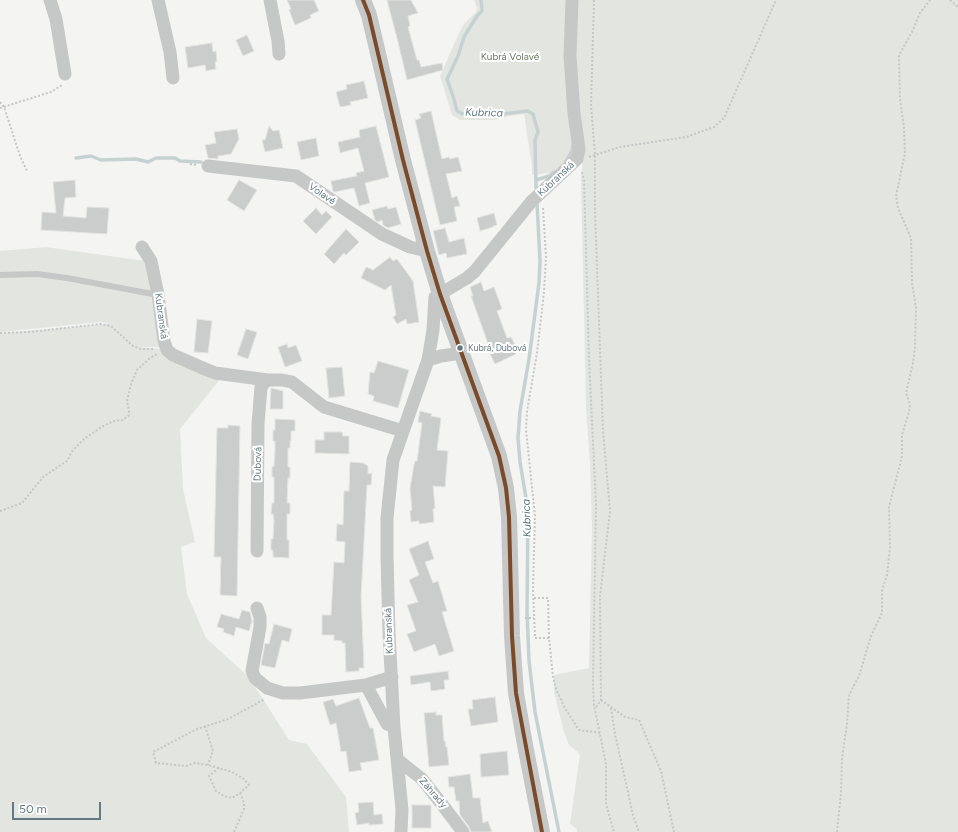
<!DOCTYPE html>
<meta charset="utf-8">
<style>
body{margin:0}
#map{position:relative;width:958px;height:832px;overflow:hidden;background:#f4f4f2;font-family:Figtree,sans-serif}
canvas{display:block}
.scale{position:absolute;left:12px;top:802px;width:89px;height:18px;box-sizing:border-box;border:2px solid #647982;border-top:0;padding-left:5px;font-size:12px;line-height:14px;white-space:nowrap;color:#647982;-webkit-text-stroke:3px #fff;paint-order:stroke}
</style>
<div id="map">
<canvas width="958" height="832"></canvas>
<div class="scale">50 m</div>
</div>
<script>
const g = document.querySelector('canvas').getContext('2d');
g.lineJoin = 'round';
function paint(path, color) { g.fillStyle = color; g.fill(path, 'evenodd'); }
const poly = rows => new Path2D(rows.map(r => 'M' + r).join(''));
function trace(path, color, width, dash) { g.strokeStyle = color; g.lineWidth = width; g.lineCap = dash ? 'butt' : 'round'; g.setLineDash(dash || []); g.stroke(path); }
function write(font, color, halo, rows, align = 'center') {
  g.font = font + ' Figtree,sans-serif'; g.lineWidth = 4; g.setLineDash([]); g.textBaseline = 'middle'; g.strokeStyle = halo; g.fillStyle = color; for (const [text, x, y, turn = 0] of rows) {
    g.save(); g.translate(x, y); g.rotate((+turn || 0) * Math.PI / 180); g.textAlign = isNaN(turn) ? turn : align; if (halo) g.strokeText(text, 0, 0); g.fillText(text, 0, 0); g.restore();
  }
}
paint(poly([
 [474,0,569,0,574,131,572,159,559,172,532,175,532,166,524,114,510,116,494,120,460,120,452,115,440,76,459,33,464,24,476,12,477,8],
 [576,0,958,0,958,832,577,832,577,829,570,824,580,754,569,745,564,732,554,692,554,675,589,668,592,527,590,463,586,409,581,179,583,156,574,76],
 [46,247,145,261,160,347,138,347,161,349,221,378,180,429,183,489,195,542,181,547,187,594,206,638,249,677,289,740,307,744,346,797,349,832,0,832,0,333,109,324,101,322,0,332,0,251]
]), '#e3e6e0');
trace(poly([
 [481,0,482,11,477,16,464,37,458,56,447,79,448,82,453,96,457,111,463,114,502,114,528,111,533,114,538,132,535,140,536,188],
 [76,158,91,156,101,160,136,159,148,162,156,158,175,158,180,161,201,162],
 [566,161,572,151,573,145],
 [536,180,549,176,554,172],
 [537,203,540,261,539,283,529,359,520,411,518,438,520,462,528,510,527,612,529,661,535,712,559,832]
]), '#c6d2d2', 3.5);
const building = poly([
 [287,0,314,0,319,11,310,15,311,18,295,25,289,10,291,9,287,0],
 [387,0,411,0,418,13,408,16,410,26,408,27,417,60,419,60,421,67,442,63,443,70,407,80,398,42,387,0],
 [247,35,254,51,243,56,236,40,247,35],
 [212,43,213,52,216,51,217,62,215,62,216,69,206,71,205,65,188,68,185,47,212,43],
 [364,81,368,98,350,102,351,105,340,107,336,92,347,89,346,85,364,81],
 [431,111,442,159,449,157,450,159,458,157,462,171,446,174,452,198,457,196,460,206,454,207,457,221,440,225,415,120,421,118,419,114,431,111],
 [269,126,273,131,279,130,283,148,265,152,262,140,265,140,269,126],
 [376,126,389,177,365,183,370,203,359,206,354,188,334,192,333,191,331,181,357,176,356,173,364,171,358,148,340,153,338,142,360,137,359,130,376,126],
 [237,129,239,139,231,154,218,156,218,159,208,158,205,145,216,143,214,132,237,129],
 [316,138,319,156,301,160,297,142,316,138],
 [75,180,76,197,65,198,63,216,86,218,87,207,109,208,107,234,41,230,42,212,56,213,53,182,75,180],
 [239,180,257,190,244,211,227,200,239,180],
 [387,206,388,209,396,207,401,224,388,228,383,225,382,220,378,222,375,220,372,210,387,206],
 [316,208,322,215,326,211,332,217,316,234,303,221,316,208],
 [494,213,497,225,493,226,493,227,480,231,477,218,494,213],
 [445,228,449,242,464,238,467,254,447,258,446,253,439,255,433,231,445,228],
 [346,229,359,242,346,255,344,253,334,264,324,254,346,229],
 [390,257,393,261,397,259,413,281,419,322,407,324,406,319,397,324,393,317,396,315,391,285,385,290,361,278,366,267,373,270,390,257],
 [481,282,484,291,494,287,502,309,497,311,507,338,511,337,517,349,515,350,516,354,495,364,490,354,491,353,485,335,471,296,473,296,470,287,481,282],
 [197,319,212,321,208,353,194,352,197,319],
 [246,329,257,332,248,359,237,355,246,329],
 [287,344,288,348,296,345,302,361,285,367,278,347,287,344],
 [378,361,409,370,398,408,373,401,374,396,368,394,370,372,374,373,378,361],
 [342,367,345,396,329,398,326,368,342,367],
 [271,388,283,391,283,409,270,409,271,388],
 [420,411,432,414,431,416,441,418,437,450,448,451,445,487,433,486,435,508,433,509,434,522,419,524,419,521,411,522,410,511,412,510,410,488,414,465,415,461,417,461,422,423,418,422,420,411],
 [275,419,295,420,295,431,291,431,291,441,290,441,290,448,288,448,288,467,290,467,290,478,288,478,287,503,290,503,290,514,287,514,287,540,289,540,289,558,273,557,273,551,271,550,271,539,273,539,274,521,273,514,271,514,272,503,274,503,274,477,272,477,272,467,274,466,275,451,275,441,273,441,273,430,275,430,275,419],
 [228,425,240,426,237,596,220,595,221,557,214,557,217,428,228,428,228,425],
 [324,432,342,432,343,436,349,436,349,454,315,453,315,440,324,440,324,432],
 [350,462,363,463,368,466,368,474,372,473,371,485,367,485,363,560,361,596,364,668,359,668,359,671,346,672,345,643,342,643,342,641,334,640,334,635,322,635,322,615,331,615,334,562,344,563,345,542,336,541,337,524,343,525,344,491,349,491,350,462],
 [428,541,434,559,425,562,433,583,438,581,447,611,442,612,454,651,439,656,435,644,414,652,407,634,416,631,407,605,418,602,409,580,419,575,409,549,428,541],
 [242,610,250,612,252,621,249,631,236,627,234,636,223,632,224,629,217,627,221,614,239,619,242,610],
 [274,624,292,629,289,642,282,640,275,668,261,665,265,643,269,644,274,624],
 [448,671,449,680,444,680,445,689,431,691,430,682,411,685,410,676,448,671],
 [495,697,498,722,471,726,468,709,473,709,472,700,495,697],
 [359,698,370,728,373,728,379,760,360,763,362,770,349,772,346,751,341,752,336,723,330,725,323,702,333,699,336,706,359,698],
 [436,712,436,715,442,715,444,741,445,741,446,747,447,747,449,765,429,767,424,713,436,712],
 [507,751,509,775,481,777,480,754,507,751],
 [470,774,473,798,480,798,483,823,488,821,492,832,471,832,469,827,460,815,459,801,456,801,454,787,449,787,448,777,470,774],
 [373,802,374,815,382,814,383,824,369,825,369,823,357,825,355,813,359,812,358,803,373,802],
 [412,805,431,805,431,828,412,828,412,805]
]);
paint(building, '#cbcdcd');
trace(building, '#e3e3e2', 1);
trace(poly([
 [594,0,591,105,595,155,595,212,603,431,610,511,600,596,601,700,595,709],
 [950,0,958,7],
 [0,102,4,107,20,156,27,171],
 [0,108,51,92,62,85],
 [589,157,620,147,686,137,714,127,724,118,776,0],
 [190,164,197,165],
 [582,172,584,180,589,359,596,505,593,685,594,705,606,764,606,804,614,832],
 [543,208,546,257,544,292,537,353,527,411,526,430,535,516,533,589,535,638,549,638],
 [0,333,30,332,100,324,111,326,133,346,141,349,154,349],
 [0,511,22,503,43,477,67,461,73,450,84,439,103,426,114,421,123,420,129,415,129,411,127,401,131,384,137,370,150,358,157,354],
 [534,598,548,598,549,638,553,677,556,689,565,708,579,730,601,733],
 [525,618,534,618],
 [601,700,625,717,639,720,661,771,674,832],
 [611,708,615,734,633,815,639,832],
 [205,726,213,751,208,765],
 [219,768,209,776,216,791,224,796,232,798,240,793,249,785,244,779,232,772,208,765,195,763,186,766,156,763,153,752,197,729,228,719,265,699],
 [234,832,244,809,244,803,240,793],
 [837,832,841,793,842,758,847,724,849,695,859,676,871,636,882,613,882,590,887,575,890,548,889,507,902,456,902,435,909,412,910,404,906,393,913,363,915,346,916,308,912,283,911,238,898,208,896,196,905,153,904,128,900,99,899,55,912,32,920,13,930,0]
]), '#c4c6c7', 2, [2, 2]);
trace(poly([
 [0,275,37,274,67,278,158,295]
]), '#c6c8c8', 6);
trace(poly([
 [50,0,56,19,65,74],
 [158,0,170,52,173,78],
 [270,0,278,41,279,54],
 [208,166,296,176,382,234,410,247,427,251],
 [142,247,151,261,158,295,164,341,167,350,173,355,205,369,215,373,268,380,282,380,292,382,324,407,403,431],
 [428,360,441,356,462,353],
 [257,551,258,424,261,387,264,383,268,380],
 [257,608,260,617,260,627,252,671,255,678,267,688,283,693,300,693,366,685,392,677],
 [366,685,387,724,394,727],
 [398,760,422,779,441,803,463,832],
 [401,832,402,810,394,727,389,633,387,557,387,518,393,460,428,360,433,330,435,297,467,278,475,271,531,202,577,159,579,149,574,113,570,56,572,0]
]), '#c6c8c8', 13);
trace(poly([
 [363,0,369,15,403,160,427,251,440,294,499,456,506,488,509,517,512,636,516,693,525,745,542,832]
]), '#c6c8c8', 16);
trace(poly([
 [363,0,369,15,403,160,427,251,440,294,499,456,506,488,509,517,512,636,516,693,542,832]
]), '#7a4b2a', 4);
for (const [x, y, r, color] of [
 [460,348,3.5,"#647982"]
]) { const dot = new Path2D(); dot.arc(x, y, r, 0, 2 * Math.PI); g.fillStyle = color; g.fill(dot); trace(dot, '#fff', 1.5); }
write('9px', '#647982', '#fff', [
 ["Kubrá, Dubová",468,348]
], 'left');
write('10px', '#6b7a63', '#fff', [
 ["Kubrá Volavé",510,57]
]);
write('10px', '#647982', '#fff', [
 ["Kubranská",556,179,-43],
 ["Volavé",322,194,34],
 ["Kubranská",161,316,82],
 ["Dubová",258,464,-89],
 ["Kubranská",389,631,-92],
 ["Záhrady",433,793,49]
]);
write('italic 11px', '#607b7f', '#fff', [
 ["Kubrica",484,113,1],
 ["Kubrica",527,518,-92]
]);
</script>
